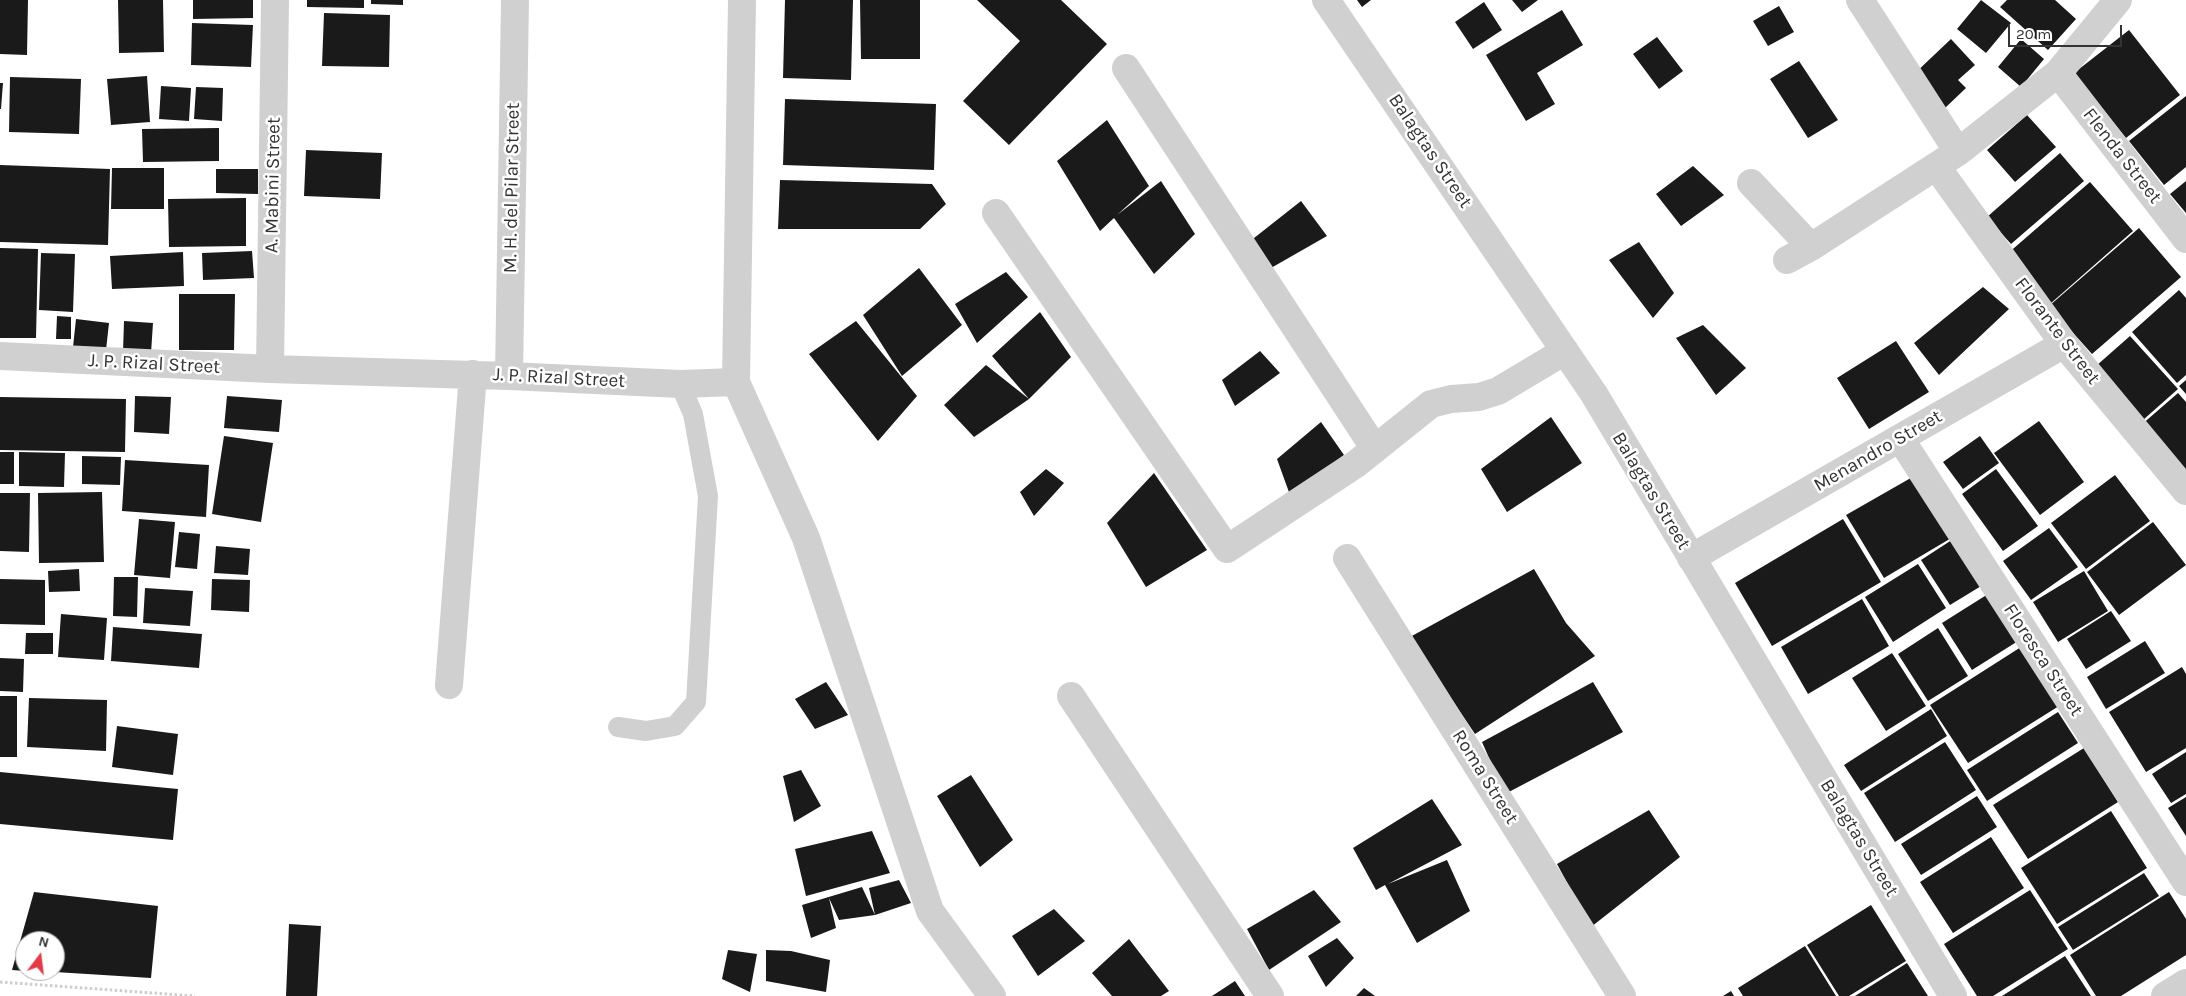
<!DOCTYPE html>
<style>
body{margin:0}
#map{position:relative;width:2186px;height:996px;overflow:hidden;background:#fff;font-family:Karla,sans-serif}
canvas{display:block}
.north{position:absolute;left:15px;top:931px;width:50px;height:50px;box-sizing:border-box;background:#fff;border:1px solid #adadad;border-radius:50%;rotate:15deg;font-size:14px;font-weight:700;line-height:20px;text-align:center;color:#333}
.north::after{content:'';display:block;margin:auto;width:18px;height:22px;background:#e63946;clip-path:polygon(50% 0,100% 100%,50% 72%,0 100%)}
.scale{position:absolute;left:2008px;top:25px;width:114px;height:22px;box-sizing:border-box;border:2px solid #333;border-top:0;padding-left:6px;font-size:15px;line-height:18px;white-space:nowrap;color:#333;-webkit-text-stroke:4px #fff;paint-order:stroke}
</style>
<div id="map">
<canvas width="2186" height="996"></canvas>
<div class="north">N</div>
<div class="scale">20 m</div>
</div>
<script>
const g = document.querySelector('canvas').getContext('2d');
g.lineJoin = 'round';
function paint(path, color) { g.fillStyle = color; g.fill(path, 'evenodd'); }
const poly = rows => new Path2D(rows.map(r => 'M' + r).join(''));
function trace(path, color, width, dash) { g.strokeStyle = color; g.lineWidth = width; g.lineCap = dash ? 'butt' : 'round'; g.setLineDash(dash || []); g.stroke(path); }
function write(font, color, halo, rows, align = 'center') {
  g.font = font + ' Karla,sans-serif'; g.lineWidth = 5; g.setLineDash([]); g.textBaseline = 'middle'; g.strokeStyle = halo; g.fillStyle = color; for (const [text, x, y, turn = 0] of rows) {
    g.save(); g.translate(x, y); g.rotate((+turn || 0) * Math.PI / 180); g.textAlign = isNaN(turn) ? turn : align; if (halo) g.strokeText(text, 0, 0); g.fillText(text, 0, 0); g.restore();
  }
}
paint(poly([
 [0,0,28,0,27,55,0,54],
 [118,0,163,0,164,52,119,53],
 [193,0,253,0,253,18,193,19],
 [307,0,364,0,364,8,307,7],
 [371,0,403,0,403,5,371,4],
 [785,0,853,0,851,80,783,78],
 [860,0,920,0,920,59,861,59],
 [977,0,1061,0,1107,44,1009,145,963,101,1020,41],
 [1357,0,1371,0,1362,7],
 [1512,0,1538,0,1522,12],
 [1981,0,2011,23,1986,53,1957,29],
 [2007,0,2055,0,2076,19,2048,50,2000,7],
 [1484,2,1502,30,1473,49,1455,22],
 [1779,6,1794,32,1768,46,1753,21],
 [1562,10,1583,45,1537,73,1555,104,1526,121,1486,55],
 [324,13,390,15,389,67,322,66],
 [192,23,253,25,251,67,191,65],
 [2129,30,2180,95,2126,138,2074,73],
 [1657,37,1683,71,1659,89,1633,54],
 [1951,39,1975,65,1958,80,1966,88,1945,108,1913,75],
 [2021,39,2044,59,2021,87,1998,67],
 [1799,61,1838,120,1808,138,1770,79],
 [147,76,150,122,111,125,107,79],
 [10,77,81,79,79,134,9,132],
 [0,83,3,83,1,109,0,109],
 [161,86,191,88,189,121,159,119],
 [196,87,223,88,222,121,194,119],
 [2186,96,2186,167,2164,185,2129,141],
 [785,99,936,104,934,170,783,165],
 [2027,115,2056,147,2015,182,1987,150],
 [1107,120,1149,186,1117,215,1161,181,1195,234,1154,274,1114,218,1100,231,1057,161],
 [219,128,219,161,143,162,142,129],
 [306,150,382,153,380,199,304,196],
 [2060,153,2084,181,2011,244,1987,217],
 [0,165,110,169,108,245,0,242],
 [1693,166,1724,195,1681,226,1656,194],
 [112,168,164,168,164,209,111,209],
 [216,169,258,169,258,194,216,193],
 [780,180,932,184,946,204,920,229,778,229],
 [2186,181,2186,213,2170,194],
 [2090,182,2133,231,2050,304,2006,255],
 [246,198,246,246,169,247,168,199],
 [1301,201,1327,236,1264,272,1249,242],
 [2139,228,2181,277,2092,354,2049,306],
 [1639,242,1674,293,1653,318,1609,260],
 [0,248,38,249,36,338,0,338],
 [252,251,254,278,203,280,202,253],
 [183,252,184,286,112,289,110,256],
 [41,253,75,254,73,312,39,310],
 [919,268,962,325,902,376,863,315],
 [1006,272,1028,297,977,343,955,304],
 [1983,287,2009,309,1939,375,1914,343],
 [2179,290,2186,298,2186,375,2177,383,2132,332],
 [179,294,235,294,234,350,179,350],
 [1040,312,1071,357,1029,399,974,437,944,405,986,365,1029,399,992,356],
 [57,316,71,317,71,339,56,339],
 [76,319,109,323,106,350,73,347],
 [124,321,153,323,151,353,123,352],
 [856,321,917,396,878,441,809,354],
 [1703,325,1746,368,1716,395,1676,338],
 [2130,336,2178,389,2143,420,2096,366],
 [1896,341,1929,392,1869,429,1837,378],
 [1260,351,1280,373,1235,406,1222,380],
 [2186,380,2186,394,2179,386],
 [2178,393,2186,402,2186,473,2140,426],
 [135,396,171,397,169,434,134,432],
 [227,396,282,400,279,432,224,428],
 [0,397,126,399,125,452,0,450],
 [1551,417,1582,463,1507,512,1481,469],
 [2039,421,2084,482,2040,515,1994,453],
 [1321,422,1344,455,1290,495,1277,459],
 [224,436,273,443,261,522,212,514],
 [1980,436,1999,463,1963,489,1943,462],
 [0,452,14,452,14,484,0,484],
 [19,452,65,453,64,487,19,486],
 [82,456,121,457,120,485,82,484],
 [125,460,209,465,206,517,122,511],
 [1046,469,1064,483,1034,516,1020,492],
 [1996,469,2038,526,2003,551,1962,494],
 [1154,473,1207,550,1146,587,1107,523],
 [1916,475,1953,537,1884,578,1846,515],
 [2115,475,2150,521,2086,569,2051,523],
 [102,492,104,562,39,563,38,493],
 [0,493,30,493,29,552,0,551],
 [139,519,175,522,170,578,134,575],
 [1843,519,1881,582,1772,646,1735,583],
 [2153,522,2186,565,2119,615,2087,572],
 [2049,528,2078,567,2031,600,2003,561],
 [179,532,200,534,197,569,175,567],
 [1961,534,1991,580,1950,605,1921,560],
 [216,546,250,549,248,575,214,573],
 [1918,564,1946,608,1893,642,1865,597],
 [79,569,80,591,49,592,48,571],
 [1534,569,1566,623,1595,656,1475,734,1410,637],
 [2084,571,2108,611,2058,642,2033,602],
 [114,577,138,577,137,617,113,616],
 [0,579,45,580,45,625,0,624],
 [212,579,250,580,249,612,211,610],
 [145,588,193,591,190,626,143,623],
 [1996,589,2026,636,1972,670,1942,623],
 [1862,599,1889,646,1808,694,1781,647],
 [2111,611,2131,641,2086,669,2067,639],
 [61,614,107,618,104,660,58,657],
 [113,627,202,634,199,668,111,661],
 [1938,628,1968,676,1928,701,1898,654],
 [26,633,53,633,53,654,25,654],
 [2145,641,2165,673,2106,709,2087,677],
 [2021,647,2059,706,1968,763,1930,705],
 [1892,653,1926,706,1886,731,1852,678],
 [0,658,24,659,23,692,0,691],
 [2182,667,2186,674,2186,748,2146,772,2109,712],
 [826,682,848,715,815,729,795,699],
 [1593,682,1623,732,1505,794,1482,742],
 [0,696,17,696,17,757,0,757],
 [29,698,107,700,106,751,27,747],
 [1931,709,1947,736,1861,791,1844,765],
 [2058,712,2078,743,1987,801,1967,770],
 [117,726,178,734,173,775,112,767],
 [1945,742,1976,790,1895,842,1864,793],
 [2084,748,2118,802,2028,859,1993,805],
 [2186,752,2186,794,2171,803,2152,774],
 [801,770,821,806,794,822,783,776],
 [0,772,178,789,173,840,0,824],
 [971,775,1013,840,980,867,937,796],
 [1977,796,1997,827,1921,875,1901,844],
 [2186,797,2186,836,2168,808],
 [1432,799,1462,845,1388,884,1447,860,1470,911,1417,943,1385,885,1376,890,1353,848],
 [1649,810,1680,857,1591,927,1557,864],
 [2111,811,2147,868,2057,924,2021,868],
 [872,831,890,873,806,896,795,849],
 [1991,837,2024,888,1953,933,1920,882],
 [2144,873,2159,896,2073,950,2058,927],
 [899,880,911,903,875,915,869,888],
 [862,887,875,915,839,920,829,898,836,928,811,938,802,905],
 [1314,890,1341,922,1269,970,1247,929],
 [2030,890,2068,949,1993,996,1977,996,1944,944],
 [34,892,158,906,151,978,55,972,55,941,25,941,25,971,12,970],
 [2169,892,2186,919,2186,955,2121,996,2096,996,2070,955],
 [1871,905,1906,961,1849,996,1839,996,1807,945],
 [1054,909,1085,941,1038,976,1012,936],
 [289,924,321,926,317,996,286,996],
 [1337,938,1354,958,1326,987,1308,956],
 [1129,939,1169,991,1161,996,1112,996,1092,973],
 [1805,946,1836,996,1743,996,1738,988],
 [728,950,757,954,750,992,722,979],
 [766,950,791,951,830,960,826,992,766,981],
 [2065,956,2091,996,2002,996],
 [1907,963,1928,996,1855,996],
 [1235,981,1245,996,1212,996],
 [1364,988,1375,996,1356,996],
 [1731,991,1734,996,1723,996]
]), '#1a1a1a');
trace(poly([
 [0,982,195,996]
]), '#cdcdcd', 3, [2.5, 2.5]);
trace(poly([
 [618,727,646,731,675,726,696,702,708,496,693,414,680,384]
]), '#d0d0d0', 20);
trace(poly([
 [742,0,736,382,806,538,930,911,992,996],
 [1326,0,1594,394,1953,996],
 [1860,0,1958,152],
 [1126,68,1375,449],
 [2058,73,2186,239],
 [1936,166,2064,344,2186,491],
 [1751,183,1811,247],
 [996,213,1227,549,1356,464,1431,404,1451,399,1479,397,1498,391,1565,351],
 [1787,260,1811,247,1958,152,2058,73,2118,0],
 [0,356,270,369,509,376,680,384,736,382],
 [270,369,275,0],
 [509,376,515,0],
 [1900,438,2186,882],
 [1347,558,1622,996],
 [1691,558,2064,344],
 [449,685,473,374],
 [1071,696,1270,996],
 [2165,996,2186,983]
]), '#d0d0d0', 28);
write('19px', '#333', '#fff', [
 ["Balagtas Street",1430,151,56],
 ["Flenda Street",2122,156,52],
 ["A. Mabini Street",273,185,-89],
 ["M. H. del Pilar Street",512,188,-89],
 ["Florante Street",2057,331,53],
 ["J. P. Rizal Street",154,364,3],
 ["J. P. Rizal Street",559,378,3],
 ["Menandro Street",1878,451,-30],
 ["Balagtas Street",1651,491,59],
 ["Floresca Street",2043,660,57],
 ["Roma Street",1485,777,58],
 ["Balagtas Street",1859,838,59]
]);
</script>
